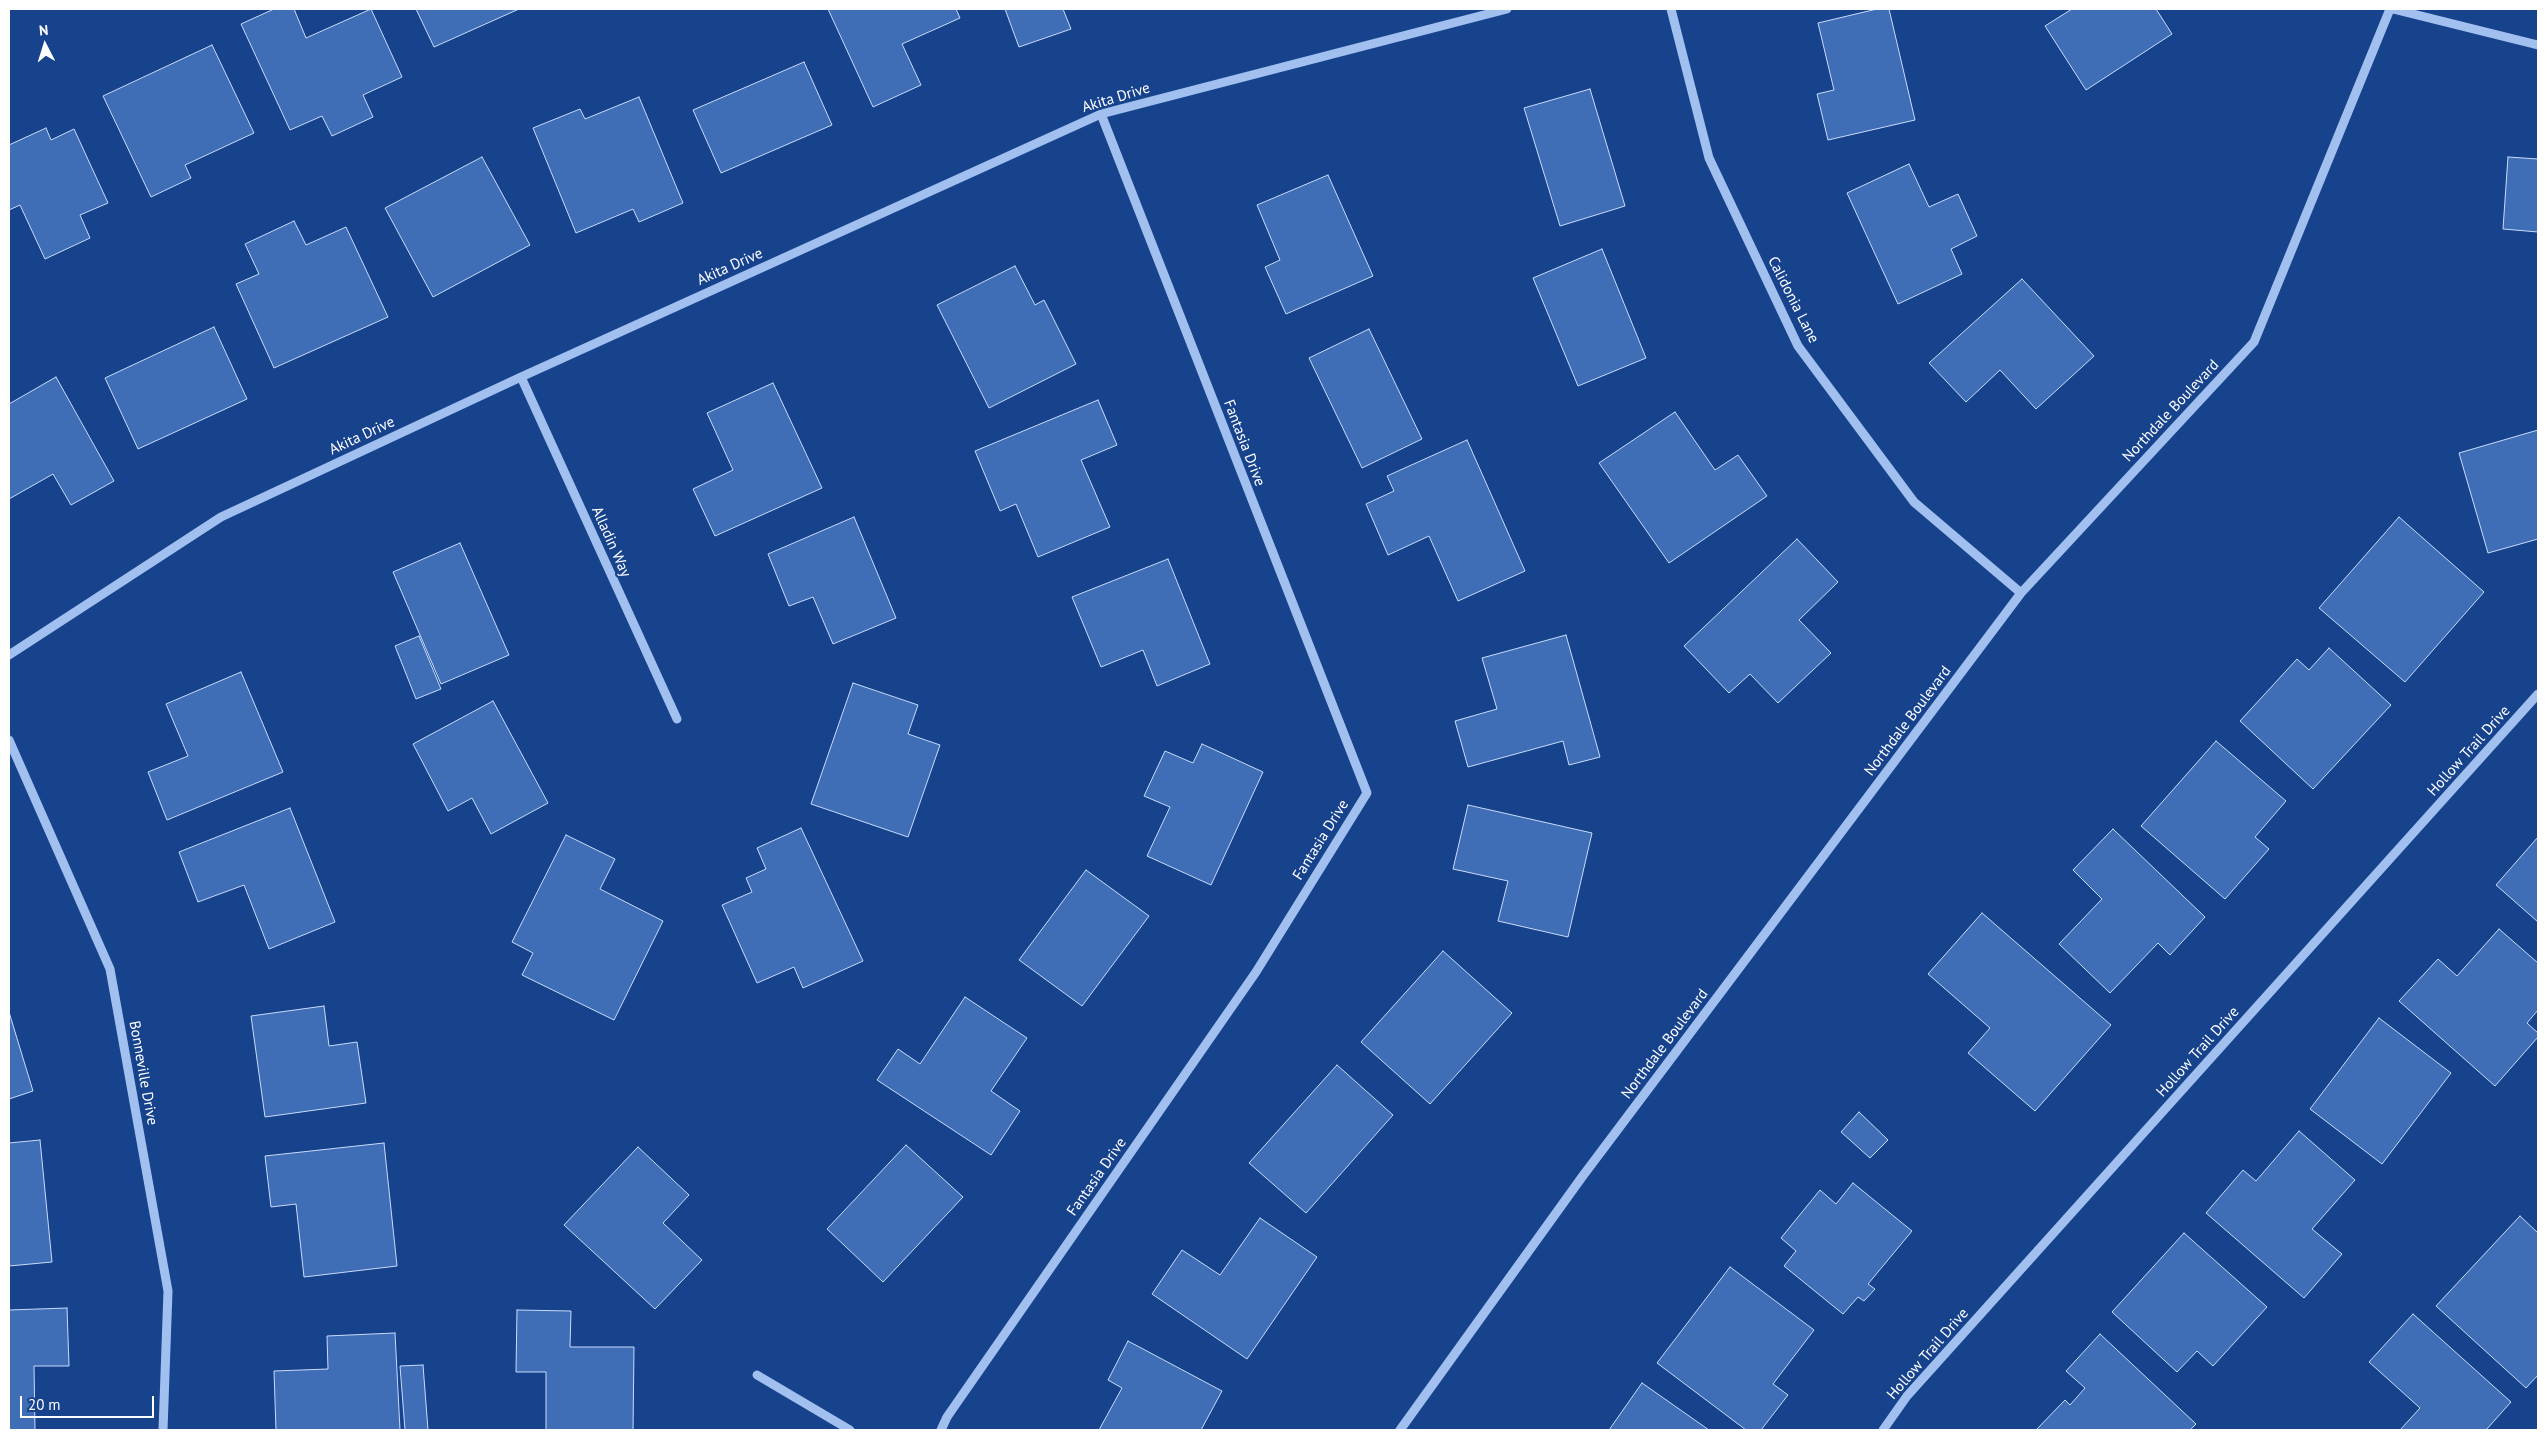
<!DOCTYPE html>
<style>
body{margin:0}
#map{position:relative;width:2547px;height:1439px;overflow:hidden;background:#17438d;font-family:"PT Sans",sans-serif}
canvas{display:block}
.frame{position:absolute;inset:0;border:10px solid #fff;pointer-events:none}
.north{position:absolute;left:20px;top:20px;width:50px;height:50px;-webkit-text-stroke:4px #17438d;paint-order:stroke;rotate:355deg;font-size:14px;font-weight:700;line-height:20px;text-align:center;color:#fff}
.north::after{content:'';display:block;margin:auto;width:18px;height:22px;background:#fff;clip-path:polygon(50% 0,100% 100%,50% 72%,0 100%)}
.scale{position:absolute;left:20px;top:1396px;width:134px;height:22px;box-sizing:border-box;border:2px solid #fff;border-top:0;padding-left:6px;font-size:15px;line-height:18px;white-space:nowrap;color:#fff;-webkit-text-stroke:4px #17438d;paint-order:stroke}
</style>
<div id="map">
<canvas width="2547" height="1439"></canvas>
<div class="frame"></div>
<div class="north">N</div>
<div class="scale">20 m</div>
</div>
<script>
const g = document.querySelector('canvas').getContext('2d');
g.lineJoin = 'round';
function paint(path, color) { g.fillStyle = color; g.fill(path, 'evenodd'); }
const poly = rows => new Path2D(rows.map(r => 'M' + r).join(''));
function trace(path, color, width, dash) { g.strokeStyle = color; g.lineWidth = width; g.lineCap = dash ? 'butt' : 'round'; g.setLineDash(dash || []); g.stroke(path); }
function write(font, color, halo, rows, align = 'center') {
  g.font = font + ' "PT Sans",sans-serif'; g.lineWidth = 4.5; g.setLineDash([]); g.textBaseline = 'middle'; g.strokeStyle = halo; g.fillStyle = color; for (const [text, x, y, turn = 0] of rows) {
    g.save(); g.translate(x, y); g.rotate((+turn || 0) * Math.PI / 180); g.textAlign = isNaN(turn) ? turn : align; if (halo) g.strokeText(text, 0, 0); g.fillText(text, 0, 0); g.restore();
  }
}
const building = poly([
 [274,9,294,9,306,38,371,9,402,77,363,95,373,117,332,136,322,116,290,130,241,24,274,9],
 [416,9,519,9,434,47,416,9],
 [828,9,956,9,960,18,902,44,921,85,873,107,828,9],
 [1005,9,1063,9,1071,29,1019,47,1005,9],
 [1877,9,1889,9,1915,120,1828,140,1817,94,1834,90,1818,23,1877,9],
 [2072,9,2156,9,2172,34,2086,90,2045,26,2072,9],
 [212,45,254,133,185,165,191,178,151,197,103,96,212,45],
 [804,62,832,125,721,173,693,110,804,62],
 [1590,89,1625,206,1560,226,1524,108,1590,89],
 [639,97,683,203,639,222,633,209,576,233,533,128,580,109,585,119,639,97],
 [46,128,51,140,74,129,108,203,80,215,90,238,45,259,20,205,9,210,9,145,46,128],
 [482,157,530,245,433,297,385,208,482,157],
 [2508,157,2538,159,2538,232,2503,229,2508,157],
 [1909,164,1929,207,1958,194,1977,236,1951,249,1962,274,1898,304,1847,193,1909,164],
 [1328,175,1373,276,1286,314,1265,267,1280,260,1257,205,1328,175],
 [294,221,306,245,346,227,388,317,274,368,236,284,259,274,245,244,294,221],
 [1602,249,1646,358,1578,386,1533,278,1602,249],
 [1015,266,1035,305,1044,300,1076,364,989,408,937,305,1015,266],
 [2022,279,2094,356,2036,409,2000,370,1966,402,1929,363,2022,279],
 [214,327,247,399,138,449,105,378,214,327],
 [1369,329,1422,439,1362,468,1309,358,1369,329],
 [56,377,114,481,71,505,53,474,9,499,9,404,56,377],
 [773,383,822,488,715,536,693,489,733,470,707,413,773,383],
 [1098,400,1117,445,1081,460,1110,527,1038,557,1016,504,1000,511,975,451,1098,400],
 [1675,412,1715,470,1738,455,1767,496,1669,563,1599,463,1675,412],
 [2538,430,2538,539,2488,553,2459,453,2538,430],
 [1467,440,1525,571,1458,601,1429,536,1388,555,1366,504,1394,491,1387,476,1467,440],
 [854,517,896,618,833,644,813,597,789,606,768,554,854,517],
 [2399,517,2484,592,2405,682,2319,608,2399,517],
 [1797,539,1838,582,1799,620,1831,653,1778,703,1750,674,1729,693,1684,646,1797,539],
 [460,543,509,655,441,684,393,572,460,543],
 [1168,559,1210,664,1157,686,1143,650,1101,667,1072,597,1168,559],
 [1566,635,1600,757,1569,765,1563,741,1468,767,1455,721,1497,709,1482,658,1566,635],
 [419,636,441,689,416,699,395,646,419,636],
 [2329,648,2391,705,2313,789,2240,721,2297,659,2309,670,2329,648],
 [241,672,283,772,167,820,148,772,188,756,166,704,241,672],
 [853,683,918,705,908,734,940,745,908,837,811,804,853,683],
 [493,701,548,803,491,834,472,798,448,811,413,744,493,701],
 [2216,741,2286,801,2255,837,2269,849,2225,899,2141,826,2216,741],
 [1202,744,1263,772,1211,885,1147,856,1170,807,1144,796,1165,751,1193,763,1202,744],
 [1468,805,1592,833,1568,937,1498,921,1508,881,1453,869,1468,805],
 [290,808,335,922,269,949,244,885,198,902,179,852,290,808],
 [801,828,863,961,803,988,794,967,757,983,722,905,752,892,746,878,766,869,757,848,801,828],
 [2113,829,2205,917,2170,955,2158,943,2110,993,2059,944,2102,899,2073,870,2113,829],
 [566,835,615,859,600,889,663,921,614,1020,522,975,533,953,512,942,566,835],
 [2538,837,2538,922,2496,885,2538,837],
 [1086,870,1149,916,1082,1006,1019,960,1086,870],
 [1982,913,2111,1025,2035,1111,1968,1053,1990,1028,1928,974,1982,913],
 [2499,929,2538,963,2538,1010,2527,1023,2538,1033,2538,1037,2495,1086,2399,1001,2438,959,2457,976,2499,929],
 [1443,951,1512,1013,1430,1104,1361,1042,1443,951],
 [965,997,1027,1038,991,1091,1020,1111,991,1155,877,1080,898,1049,920,1064,965,997],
 [324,1006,329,1046,357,1042,366,1103,265,1117,251,1016,324,1006],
 [9,1012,33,1091,9,1099,9,1012],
 [2379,1018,2451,1073,2382,1164,2310,1109,2379,1018],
 [1337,1065,1393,1115,1306,1213,1249,1163,1337,1065],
 [1859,1112,1888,1140,1870,1158,1841,1132,1859,1112],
 [2299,1131,2355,1180,2312,1229,2342,1254,2304,1298,2206,1213,2243,1170,2256,1181,2299,1131],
 [40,1140,52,1262,9,1266,9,1143,40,1140],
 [384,1143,397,1266,304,1277,296,1204,271,1207,265,1156,384,1143],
 [906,1145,963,1197,883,1282,827,1229,906,1145],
 [638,1147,689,1195,663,1223,702,1260,655,1309,564,1225,638,1147],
 [1853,1183,1912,1231,1868,1284,1875,1289,1864,1301,1858,1297,1843,1314,1784,1266,1796,1251,1781,1238,1820,1190,1836,1204,1853,1183],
 [2520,1216,2538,1233,2538,1375,2526,1388,2436,1306,2520,1216],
 [1260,1218,1317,1257,1247,1359,1152,1294,1182,1250,1220,1275,1260,1218],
 [2184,1233,2267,1307,2213,1366,2197,1351,2177,1372,2112,1312,2184,1233],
 [1730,1267,1814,1330,1773,1384,1788,1395,1761,1430,1746,1430,1657,1363,1730,1267],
 [67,1308,69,1366,34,1366,35,1430,9,1430,9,1310,67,1308],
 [517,1310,571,1311,570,1347,634,1347,633,1430,546,1430,546,1372,516,1372,517,1310],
 [2413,1314,2511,1402,2486,1430,2400,1430,2420,1408,2369,1362,2413,1314],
 [395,1333,400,1430,276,1430,274,1371,328,1369,327,1336,395,1333],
 [2100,1334,2196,1424,2190,1430,2036,1430,2065,1400,2070,1405,2085,1388,2066,1371,2100,1334],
 [1128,1341,1222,1391,1201,1430,1099,1430,1122,1388,1108,1380,1128,1341],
 [423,1365,428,1430,405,1430,400,1366,423,1365],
 [1642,1383,1709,1430,1609,1430,1642,1383]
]);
paint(building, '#3f6db6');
trace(building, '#c8dcfb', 1);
trace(poly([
 [1671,9,1709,158,1798,346,1914,502,2021,593],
 [2393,9,2538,45],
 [521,377,677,719],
 [9,655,221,517,521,377,1101,114,1507,9],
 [9,740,110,969,168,1291,163,1430],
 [757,1375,850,1430],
 [941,1430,947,1417,1256,972,1367,793,1101,114],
 [1400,1430,1582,1177,2021,593,2254,342,2390,9],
 [1883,1430,1907,1396,2538,694]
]), '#a2c0ef', 9);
write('15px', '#fff', '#17438d', [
 ["Akita Drive",1116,98,-17],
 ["Akita Drive",730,267,-24],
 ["Calidonia Lane",1793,300,63],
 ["Northdale Boulevard",2171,411,-47],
 ["Akita Drive",362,436,-25],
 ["Fantasia Drive",1244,443,69],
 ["Alladin Way",611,542,66],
 ["Northdale Boulevard",1908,721,-53],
 ["Hollow Trail Drive",2469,751,-48],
 ["Fantasia Drive",1321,840,-58],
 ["Northdale Boulevard",1665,1044,-53],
 ["Hollow Trail Drive",2198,1052,-48],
 ["Bonneville Drive",143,1073,80],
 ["Fantasia Drive",1097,1177,-55],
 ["Hollow Trail Drive",1928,1354,-49]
]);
</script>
